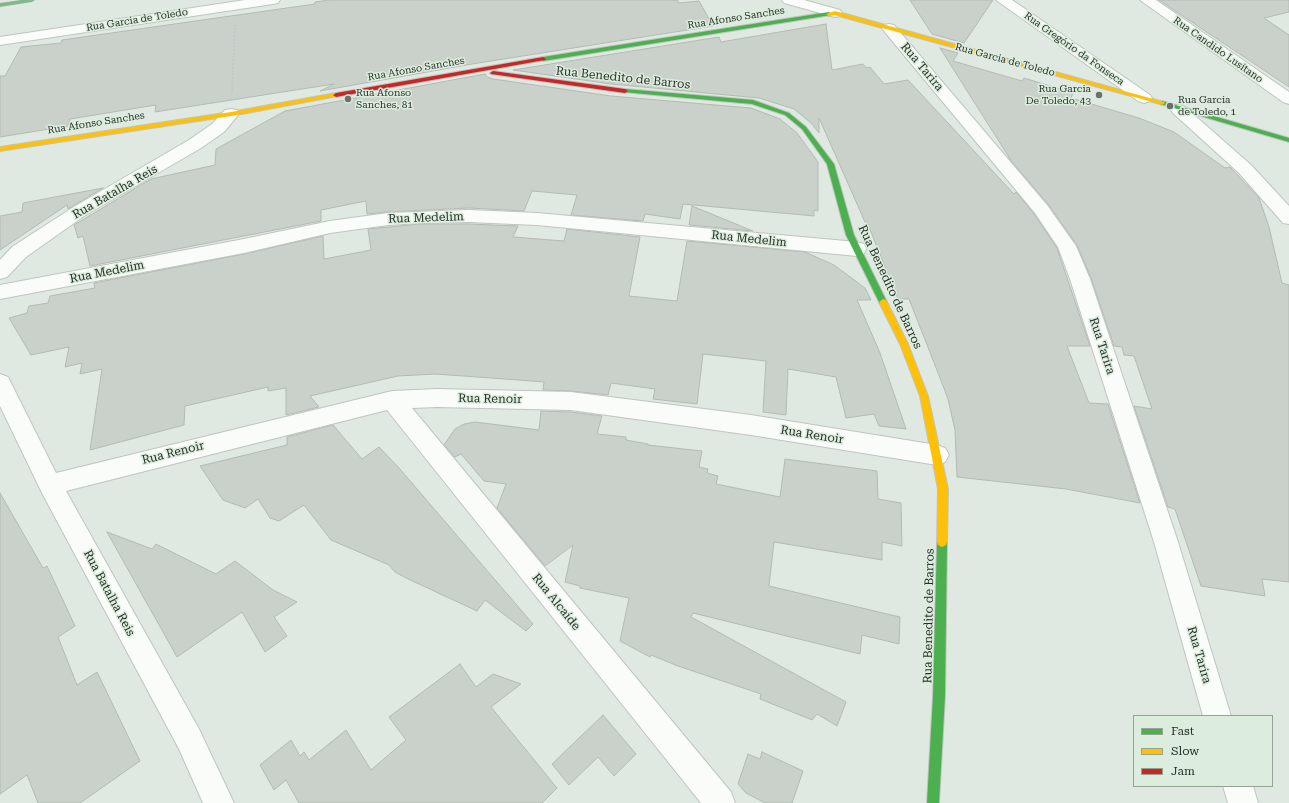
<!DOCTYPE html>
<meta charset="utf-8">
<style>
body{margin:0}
#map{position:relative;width:1289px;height:803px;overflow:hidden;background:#e0e9e1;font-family:"Roboto Serif",serif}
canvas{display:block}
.legend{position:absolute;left:1133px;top:715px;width:140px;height:72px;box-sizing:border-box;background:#dcedde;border:1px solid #95a296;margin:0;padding:5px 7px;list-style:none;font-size:12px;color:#2a312b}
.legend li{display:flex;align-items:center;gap:8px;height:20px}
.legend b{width:20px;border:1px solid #95a296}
</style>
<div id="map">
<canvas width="1289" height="803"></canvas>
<ul class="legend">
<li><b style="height:5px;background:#4caf50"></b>Fast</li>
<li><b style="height:5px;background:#ffc107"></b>Slow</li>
<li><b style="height:5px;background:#c62828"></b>Jam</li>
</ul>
</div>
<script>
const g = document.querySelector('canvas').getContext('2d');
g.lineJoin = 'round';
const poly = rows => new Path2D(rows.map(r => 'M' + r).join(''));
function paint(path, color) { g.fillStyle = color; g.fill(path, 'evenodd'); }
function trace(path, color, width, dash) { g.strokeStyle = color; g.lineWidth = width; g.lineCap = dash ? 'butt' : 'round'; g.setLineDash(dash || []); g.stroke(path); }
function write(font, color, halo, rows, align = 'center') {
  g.font = font + ' "Roboto Serif",serif'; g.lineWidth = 3; g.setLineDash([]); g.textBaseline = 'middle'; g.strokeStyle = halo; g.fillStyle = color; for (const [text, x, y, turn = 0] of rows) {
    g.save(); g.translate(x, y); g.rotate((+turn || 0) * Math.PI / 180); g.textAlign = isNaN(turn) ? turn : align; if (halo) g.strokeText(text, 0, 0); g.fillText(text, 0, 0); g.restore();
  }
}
paint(poly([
 [21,0,35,0,32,2,0,7,0,3,21,0]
]), '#84b78c');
const building = poly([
 [329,0,678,0,678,3,699,1,713,26,472,64,320,91,334,84,155,112,156,105,70,119,68,126,0,137,0,76,5,76,21,47,61,43,62,40,315,4,315,2,329,0],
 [910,0,993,0,964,43,932,34,910,0],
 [1159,0,1289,0,1289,12,1264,18,1289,35,1289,87,1159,0],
 [826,24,832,70,863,64,866,68,870,67,884,84,908,80,1014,194,1016,192,1034,214,1057,248,1090,346,1067,346,1089,403,1108,404,1140,503,1066,489,957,477,955,430,948,399,942,383,909,299,898,299,867,222,865,222,819,118,819,133,811,123,794,109,759,98,611,84,513,70,719,37,721,42,826,24],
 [940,48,958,53,953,61,1022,81,1024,78,1073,93,1071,98,1139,118,1174,132,1225,168,1230,167,1259,198,1269,227,1282,283,1289,285,1289,582,1262,579,1265,596,1201,586,1175,509,1168,507,1134,406,1152,409,1134,356,1124,355,1122,347,1114,346,1091,278,1077,245,1048,204,1012,162,940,48],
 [485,74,487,77,493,79,611,96,751,108,780,119,797,133,818,162,818,211,814,210,814,216,683,204,680,219,645,214,643,221,571,215,577,195,532,191,524,211,469,208,388,212,367,214,366,201,321,210,321,221,90,266,83,236,78,238,74,225,151,179,215,165,216,149,285,111,485,74],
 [103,188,68,209,67,205,0,250,0,216,22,212,23,203,103,188],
 [692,206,753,231,689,225,692,206],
 [420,224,469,224,518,226,513,237,564,241,567,229,640,237,629,296,677,301,687,241,805,252,834,265,865,288,871,300,857,300,880,353,906,429,879,426,874,414,846,418,836,377,788,369,786,415,763,412,766,361,703,354,697,404,653,399,655,389,611,383,608,395,571,391,543,390,544,382,505,379,435,374,398,376,310,396,319,407,286,415,286,388,268,391,268,387,185,406,184,425,90,450,102,369,80,374,82,363,65,367,69,347,31,355,9,318,27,313,29,306,48,303,50,296,95,288,94,283,244,254,323,236,324,259,371,250,368,229,420,224],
 [541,411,571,412,602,416,597,434,626,437,626,440,648,444,648,445,702,451,699,467,708,469,707,473,718,476,716,484,780,497,785,459,877,471,878,499,901,503,902,546,882,542,882,560,774,542,769,586,900,617,899,644,862,635,860,654,693,613,691,617,846,702,837,726,817,714,812,720,760,699,761,694,678,666,651,655,650,657,620,641,629,598,580,588,580,586,565,582,573,545,545,566,497,508,506,484,484,481,461,454,455,457,444,445,455,429,464,424,475,422,539,430,541,411],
 [333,425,362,459,379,447,399,468,533,624,526,631,485,600,477,611,406,578,395,572,389,565,331,540,304,505,279,521,270,518,258,499,245,508,223,500,200,466,287,445,287,437,333,425],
 [0,493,43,568,47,566,75,626,58,637,77,685,97,672,140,761,80,803,38,803,27,775,0,794,0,493],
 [107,532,152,549,156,544,216,574,235,561,273,590,297,602,274,617,287,636,265,652,242,612,177,657,107,532],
 [460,664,476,687,493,674,521,684,491,707,557,788,542,803,299,803,286,780,274,790,260,765,291,740,300,756,304,752,309,760,346,730,371,770,406,740,389,717,460,664],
 [603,715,636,754,614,776,598,757,569,785,552,764,603,715],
 [762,752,803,771,792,803,765,803,746,793,738,784,748,754,760,759,762,752]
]);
paint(building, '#cad1ca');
trace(building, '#b2bab3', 1);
const street = poly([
 [245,0,280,0,278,3,273,4,0,45,0,37,245,0],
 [782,0,804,0,840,10,842,13,840,16,835,17,784,3,782,0],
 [996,0,1012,0,1150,95,1152,98,1150,101,1144,103,1138,101,996,0],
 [1140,0,1156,0,1289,92,1289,104,1283,102,1140,0],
 [889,24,894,25,1047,205,1076,246,1090,279,1178,542,1231,716,1203,716,1154,542,1070,279,1058,247,1035,213,884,31,882,28,884,25,889,24],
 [1179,105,1185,107,1251,165,1289,206,1289,224,1283,223,1239,173,1173,113,1171,110,1173,107,1179,105],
 [231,109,237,110,239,114,224,132,201,148,84,216,26,257,7,277,0,279,0,260,12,247,72,208,189,140,212,124,225,110,231,109],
 [469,210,537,213,857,242,864,244,866,249,864,254,857,256,537,225,469,222,420,223,388,225,330,233,244,253,0,299,0,285,244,239,330,221,388,213,469,210],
 [0,374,8,377,56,473,392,391,437,389,571,392,751,415,937,445,945,448,949,455,945,462,937,465,751,435,571,410,437,407,412,408,731,792,735,803,701,803,387,410,66,491,199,729,234,803,203,803,179,749,42,493,0,406,0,374],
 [1223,786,1253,786,1258,803,1228,803,1223,786]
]);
const fast = poly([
 [829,12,832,14,831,15,543,61,540,59,543,57,829,12],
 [625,89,753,100,789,113,806,127,834,164,854,235,887,302,886,304,880,304,846,235,827,164,802,129,785,115,752,104,623,92,622,91,625,89],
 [1162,101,1289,138,1289,142,1160,104,1159,103,1162,101],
 [942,537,946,539,947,542,945,696,939,803,927,803,933,696,937,542,938,539,942,537]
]);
const slow = poly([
 [835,11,1164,102,1165,103,1162,105,1160,104,835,15,829,16,826,14,835,11],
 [336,93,339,95,338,96,231,116,0,151,0,147,231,112,336,93],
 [883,299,886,300,908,344,928,396,948,489,947,542,946,545,942,547,938,545,937,542,938,489,920,396,900,344,879,302,883,299]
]);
const jam = poly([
 [543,57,546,59,545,60,336,97,333,95,336,93,543,57],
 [493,71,625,89,628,91,625,93,491,74,490,73,493,71]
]);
trace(street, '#bec5bf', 2);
trace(fast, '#bec5bf', 2);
trace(slow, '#bec5bf', 2);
trace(jam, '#bec5bf', 2);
trace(poly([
 [232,93,235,24]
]), '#c5c8c6', 2, [2, 1.5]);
paint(street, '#fafcfa');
paint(fast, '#4caf50');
paint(slow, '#ffc107');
paint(jam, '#c62828');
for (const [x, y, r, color] of [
 [1099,95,4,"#6a716b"],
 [348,99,4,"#6a716b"],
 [1170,106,4,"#6a716b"]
]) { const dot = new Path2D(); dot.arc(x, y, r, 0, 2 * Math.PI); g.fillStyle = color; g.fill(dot); trace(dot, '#dcedde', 1.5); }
write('10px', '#2a312b', '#dcedde', [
 ["Rua Afonso Sanches",736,18,-9],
 ["Rua Garcia de Toledo",137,20,-9],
 ["Rua Gregório da Fonseca",1074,49,35],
 ["Rua Candido Lusitano",1218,50,35],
 ["Rua Garcia de Toledo",1005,60,15],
 ["Rua Afonso Sanches",416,69,-10],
 ["Rua Afonso Sanches",96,123,-9]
]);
write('10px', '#2a312b', '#dcedde', [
 ["Rua Garcia",1091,89,"right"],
 ["De Toledo, 43",1091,101,"right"],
 ["Rua Afonso",356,93],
 ["Sanches, 81",356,105],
 ["Rua Garcia",1178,100],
 ["de Toledo, 1",1178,112]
], 'left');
write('12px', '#2a312b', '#dcedde', [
 ["Rua Tarira",922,67,50],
 ["Rua Benedito de Barros",623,78,6],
 ["Rua Batalha Reis",115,192,-30],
 ["Rua Medelim",426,218,-2],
 ["Rua Medelim",749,239,6],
 ["Rua Medelim",107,272,-11],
 ["Rua Benedito de Barros",890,287,65],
 ["Rua Tarira",1102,346,72],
 ["Rua Renoir",490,399,1],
 ["Rua Renoir",812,435,9],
 ["Rua Renoir",173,453,-14],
 ["Rua Batalha Reis",109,593,62],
 ["Rua Alcaíde",556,602,51],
 ["Rua Benedito de Barros",929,616,-89],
 ["Rua Tarira",1199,655,74]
]);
</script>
